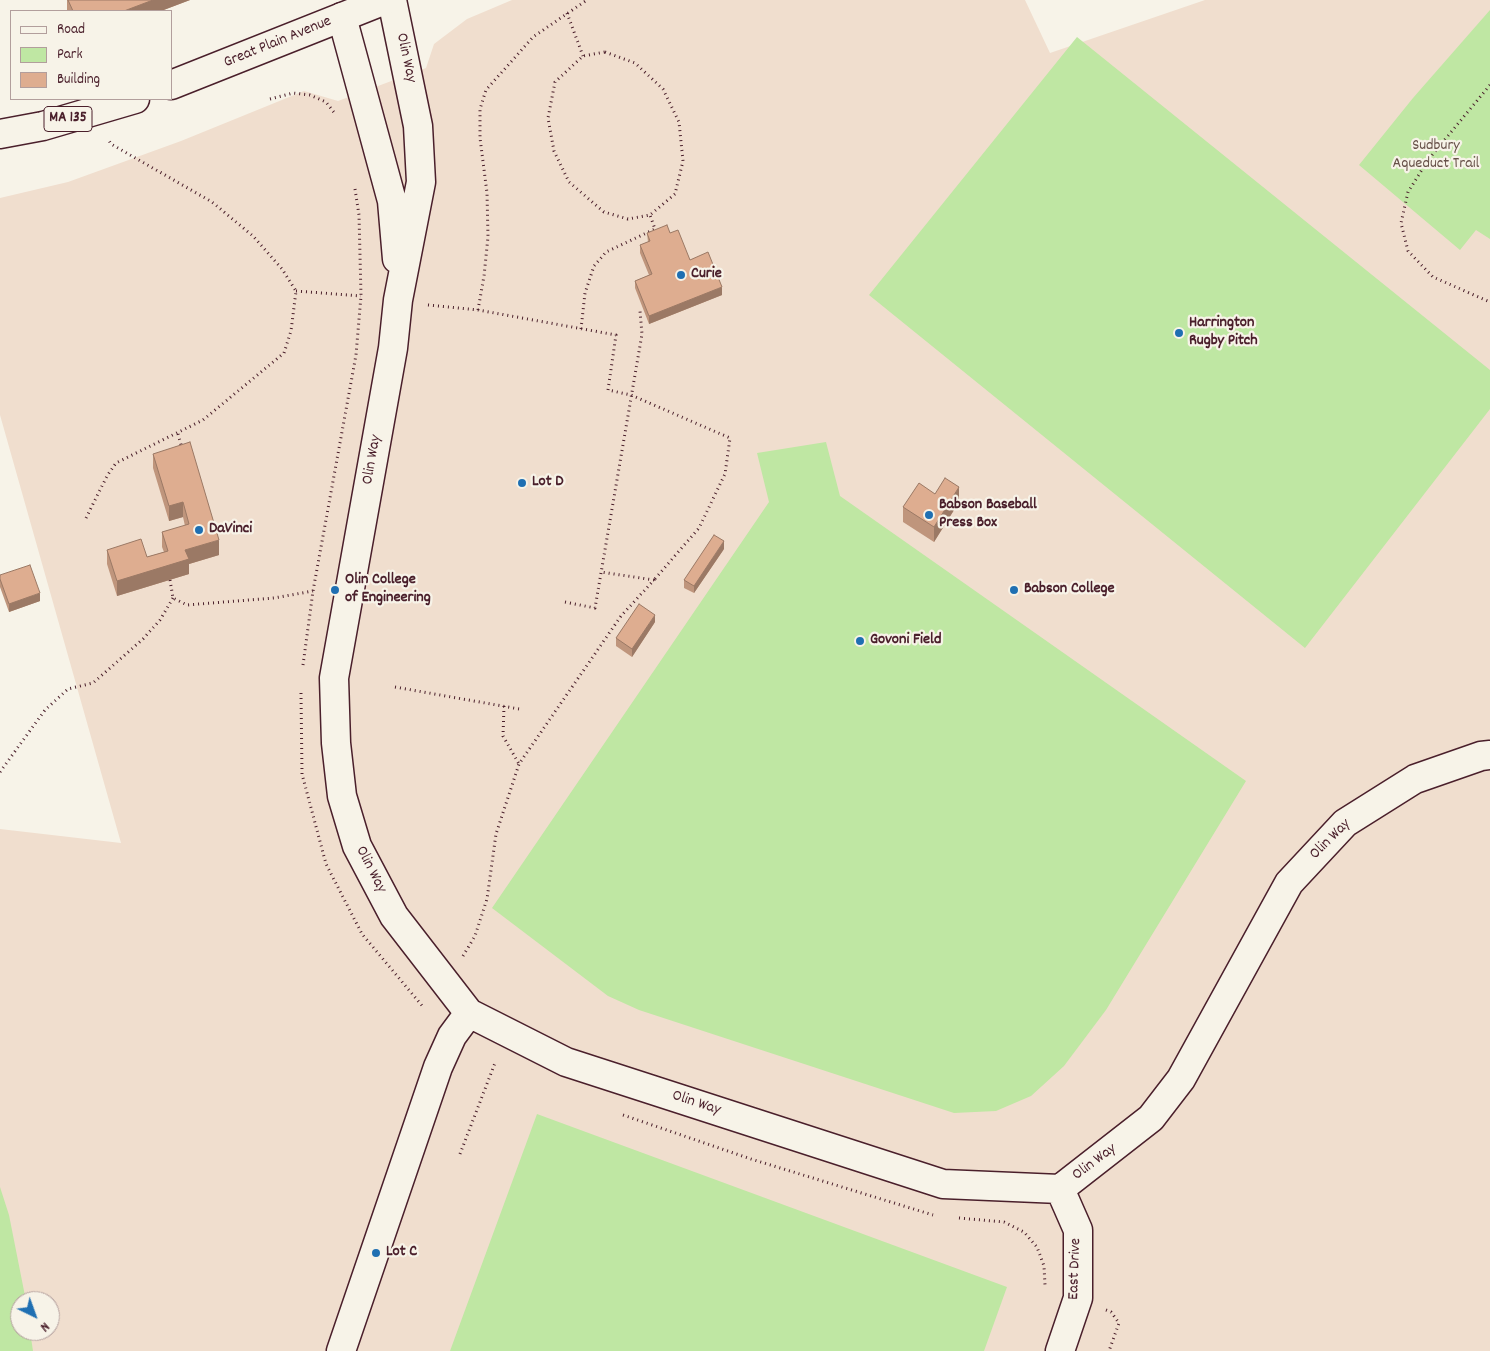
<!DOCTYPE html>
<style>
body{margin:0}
#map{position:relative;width:1490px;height:1351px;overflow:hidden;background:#f7f3e8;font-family:Dekko,sans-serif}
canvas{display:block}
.legend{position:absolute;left:10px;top:10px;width:162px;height:90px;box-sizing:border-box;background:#f7f3e8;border:1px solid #b29e9c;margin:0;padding:6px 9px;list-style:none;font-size:15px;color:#4a1f2b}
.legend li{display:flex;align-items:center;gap:10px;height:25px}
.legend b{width:25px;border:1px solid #b29e9c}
.north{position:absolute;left:10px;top:1291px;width:50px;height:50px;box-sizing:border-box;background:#f7f3e8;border:1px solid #b29e9c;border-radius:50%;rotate:138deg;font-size:14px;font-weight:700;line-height:20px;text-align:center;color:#4a1f2b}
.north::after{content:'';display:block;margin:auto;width:18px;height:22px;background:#1f6fb2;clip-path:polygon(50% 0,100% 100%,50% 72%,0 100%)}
</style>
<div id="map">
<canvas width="1490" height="1351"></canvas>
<ul class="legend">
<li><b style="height:6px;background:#f7f3e8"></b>Road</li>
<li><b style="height:14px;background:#bfe7a3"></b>Park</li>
<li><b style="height:14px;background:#dead90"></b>Building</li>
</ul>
<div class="north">N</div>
</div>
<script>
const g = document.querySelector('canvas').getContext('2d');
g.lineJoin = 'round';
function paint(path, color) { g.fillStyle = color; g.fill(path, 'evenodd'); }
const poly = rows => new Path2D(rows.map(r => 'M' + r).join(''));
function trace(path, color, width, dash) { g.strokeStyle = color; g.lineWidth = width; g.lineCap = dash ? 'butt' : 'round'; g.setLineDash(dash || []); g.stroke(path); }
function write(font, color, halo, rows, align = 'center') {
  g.font = font + ' Dekko,sans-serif'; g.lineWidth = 4.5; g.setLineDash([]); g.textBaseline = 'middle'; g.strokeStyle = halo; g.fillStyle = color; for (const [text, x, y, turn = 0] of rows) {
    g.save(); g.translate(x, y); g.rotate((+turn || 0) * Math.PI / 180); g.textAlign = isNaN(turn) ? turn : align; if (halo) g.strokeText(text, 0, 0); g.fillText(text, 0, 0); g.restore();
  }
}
paint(poly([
 [512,0,1025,0,1050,53,1205,0,1490,0,1490,1351,0,1351,0,829,121,843,0,415,0,198,68,182,181,141,304,91,338,101,426,68,434,44,467,19],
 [20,1301,50,1301,50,1331,20,1331]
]), '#f0dece');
paint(poly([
 [1490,10,1490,239,1476,230,1460,250,1359,165,1413,98],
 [1077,37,1490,370,1490,409,1305,648,869,295],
 [826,442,840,496,1246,781,1106,1010,1064,1066,1031,1096,996,1111,954,1113,639,1010,608,996,492,908,769,502,757,453],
 [537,1114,1007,1287,984,1351,450,1351],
 [0,1187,9,1215,26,1301,20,1301,20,1331,30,1331,33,1351,0,1351]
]), '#bfe7a3');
const minor = poly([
 [392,0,418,126,421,182,398,300,393,348,334,678,336,743,342,796,357,846,394,916,469,1013,566,1062,943,1184,1060,1189,1151,1118,1181,1079,1289,883,1345,823,1415,779,1481,756,1490,755],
 [342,17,392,201,397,259],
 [341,1351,438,1067,452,1036,469,1013],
 [1060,1351,1078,1298,1078,1230,1060,1189]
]);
const major = poly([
 [171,85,385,0],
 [0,134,43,126,135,99]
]);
trace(minor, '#4a1f2b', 31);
trace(major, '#4a1f2b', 31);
trace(poly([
 [567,13,583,56],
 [605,52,635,63,663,89,679,122,683,161,675,194,650,215,628,219,604,212,569,182,554,151,548,118,555,82,583,56,605,52],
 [1490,85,1428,160,1408,192,1401,223,1408,251,1433,277,1490,302],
 [270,99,293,93,310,95,326,102,336,115],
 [296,291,361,296],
 [428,305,478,310,616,335,608,390,631,395,730,438,725,474,699,528,654,580],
 [478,310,484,276,488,237,487,193,480,138,480,109,486,90,533,37,587,0],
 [581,329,585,293,594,266,606,252,655,229,650,215],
 [178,434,182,448],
 [86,518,107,476,116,463,203,420,284,353,291,331,296,291,282,269,253,236,212,202,111,144,108,139],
 [170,580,173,598,187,605,274,598,313,591],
 [565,602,595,608,642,334,640,311],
 [303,665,313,591,356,355,361,296,359,215,355,189],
 [395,687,519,709],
 [301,693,302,774,326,864,362,934,424,1008],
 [504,706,503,736,519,764],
 [0,772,45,710,68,689,93,683,143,639,160,620,173,598],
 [463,956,475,936,487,899,496,834,519,764,621,616,654,580,601,572],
 [623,1115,751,1159,933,1215],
 [460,1154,495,1063],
 [959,1218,1004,1222,1024,1232,1037,1247,1044,1266,1045,1285],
 [1106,1310,1111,1312,1119,1323,1109,1351]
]), '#4a1f2b', 3, [1, 4]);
trace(minor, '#f7f3e8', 28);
trace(major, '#f7f3e8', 28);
paint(poly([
 [67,0,190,0,161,11,67,11],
 [647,233,670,233,690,260,722,295,649,324,635,288,635,281,649,275,640,253,640,245,648,242],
 [153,454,219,555,189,564,189,574,117,596,107,564,107,550,147,557,164,552,162,547,162,532,185,526,183,517,169,521,153,468],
 [935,494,959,502,934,542,903,522,903,507],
 [724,549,694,593,684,588,684,580],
 [0,575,40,601,9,612,0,587],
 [655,622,632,657,616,646,616,638]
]), '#bf957c');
paint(poly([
 [153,0,190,0,161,11,124,11],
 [722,287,722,295,649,324,649,316],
 [959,487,959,502,934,542,934,527],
 [183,502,183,517,169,521,169,506],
 [219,540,219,555,189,564,189,574,117,596,117,581,185,550],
 [724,541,724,549,694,593,694,586],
 [40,593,40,601,9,612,9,604],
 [655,615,655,622,632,657,632,649]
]), '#9b7965');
const building = poly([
 [68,0,153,0,124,11,73,11,68,0],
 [667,225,670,233,678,230,690,260,708,252,722,287,649,316,635,281,652,274,640,245,650,241,647,233,667,225],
 [190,442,219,540,185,550,189,559,117,581,107,550,141,539,147,557,168,551,162,532,189,524,183,502,169,506,153,454,190,442],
 [945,478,959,487,934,527,903,507,919,483,935,494,945,478],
 [714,535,724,541,694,586,684,580,714,535],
 [30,565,40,593,9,604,0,579,0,575,30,565],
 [639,604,655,615,632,649,616,638,639,604]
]);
paint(building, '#dead90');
trace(building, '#9b7965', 1);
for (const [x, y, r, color] of [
 [681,275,5,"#1f6fb2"],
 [1179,333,5,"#1f6fb2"],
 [522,483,5,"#1f6fb2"],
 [929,515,5,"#1f6fb2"],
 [199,530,5,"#1f6fb2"],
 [335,590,5,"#1f6fb2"],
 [1014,590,5,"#1f6fb2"],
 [860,641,5,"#1f6fb2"],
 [376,1253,5,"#1f6fb2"]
]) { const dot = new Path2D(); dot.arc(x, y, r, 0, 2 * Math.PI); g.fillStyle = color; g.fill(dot); trace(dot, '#f7f3e8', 2); }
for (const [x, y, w] of [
 [68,119,48]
]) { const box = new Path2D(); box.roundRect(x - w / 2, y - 12.5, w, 25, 4); g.fillStyle = '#f7f3e8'; g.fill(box); trace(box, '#4a1f2b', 1); }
write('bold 15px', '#4a1f2b', null, [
 ["MA 135",68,119]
]);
write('16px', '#4a1f2b', '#f7f3e8', [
 ["Great Plain Avenue",278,43,-22],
 ["Olin Way",405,58,78],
 ["Olin Way",373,460,-80],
 ["Olin Way",1331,840,-45],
 ["Olin Way",370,870,63],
 ["Olin Way",696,1104,18],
 ["Olin Way",1095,1163,-37],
 ["East Drive",1076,1269,-88]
]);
write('16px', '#675149', '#f7f3e8', [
 ["Sudbury",1436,147],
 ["Aqueduct Trail",1436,165]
]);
write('bold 16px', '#4a1f2b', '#f7f3e8', [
 ["Curie",691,275],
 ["Harrington",1189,324],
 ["Rugby Pitch",1189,342],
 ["Lot D",532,483],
 ["Babson Baseball",939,506],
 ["Press Box",939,524],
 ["DaVinci",209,530],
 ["Olin College",345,581],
 ["of Engineering",345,599],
 ["Babson College",1024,590],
 ["Govoni Field",870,641],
 ["Lot C",386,1253]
], 'left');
</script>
